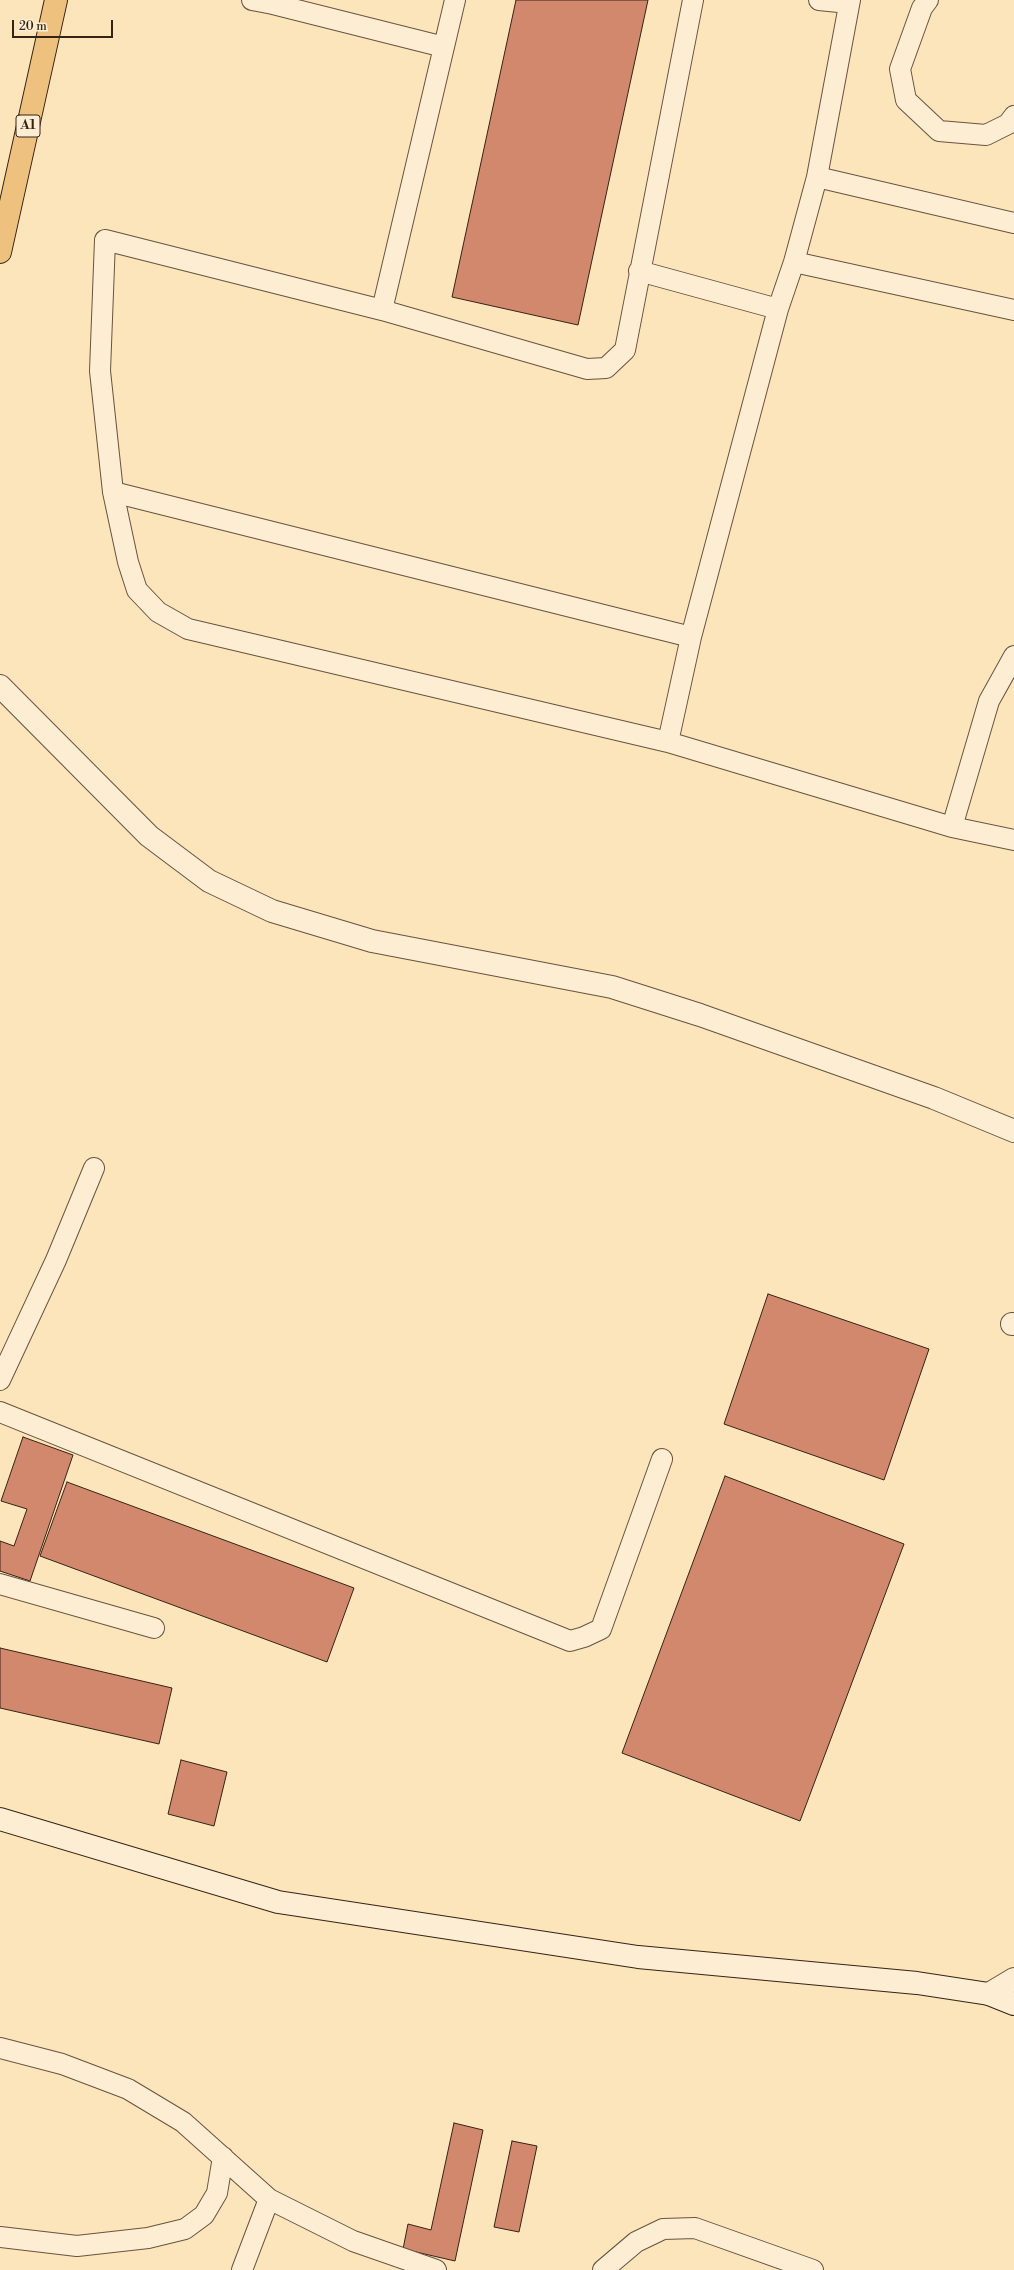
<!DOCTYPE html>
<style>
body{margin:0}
#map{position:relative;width:1014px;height:2270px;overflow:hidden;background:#fce4bb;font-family:"Libre Bodoni",serif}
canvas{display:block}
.scale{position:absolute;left:12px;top:20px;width:101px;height:18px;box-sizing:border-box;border:2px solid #362316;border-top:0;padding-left:5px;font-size:12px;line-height:14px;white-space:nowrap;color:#362316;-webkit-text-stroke:3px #fdedd3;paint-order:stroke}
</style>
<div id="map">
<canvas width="1014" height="2270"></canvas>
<div class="scale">20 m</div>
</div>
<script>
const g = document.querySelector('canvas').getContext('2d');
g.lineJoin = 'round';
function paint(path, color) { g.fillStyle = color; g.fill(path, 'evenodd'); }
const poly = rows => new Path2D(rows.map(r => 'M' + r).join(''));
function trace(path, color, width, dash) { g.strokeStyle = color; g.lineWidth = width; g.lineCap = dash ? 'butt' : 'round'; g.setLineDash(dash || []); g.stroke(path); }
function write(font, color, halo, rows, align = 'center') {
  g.font = font + ' "Libre Bodoni",serif'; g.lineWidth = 3.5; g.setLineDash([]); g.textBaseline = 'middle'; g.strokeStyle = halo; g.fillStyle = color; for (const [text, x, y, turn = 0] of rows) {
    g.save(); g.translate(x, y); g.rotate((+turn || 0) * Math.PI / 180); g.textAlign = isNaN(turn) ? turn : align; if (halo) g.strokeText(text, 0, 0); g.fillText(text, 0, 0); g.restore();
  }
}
const building = poly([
 [516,0,648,0,578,325,452,297,516,0],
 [768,1294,929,1349,884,1480,724,1424,768,1294],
 [23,1437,73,1455,30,1581,0,1571,0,1541,14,1546,27,1509,1,1501,23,1437],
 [725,1476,904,1544,800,1821,622,1753,725,1476],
 [67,1482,354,1588,327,1662,40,1556,67,1482],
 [0,1648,172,1688,159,1744,0,1708,0,1648],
 [181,1760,227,1772,214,1826,168,1814,181,1760],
 [454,2123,483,2130,455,2261,403,2249,408,2224,431,2230,454,2123],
 [512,2141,537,2146,519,2232,494,2227,512,2141]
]);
paint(building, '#d2886c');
trace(building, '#362316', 1);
const lane = poly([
 [252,0,273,4],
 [274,0,273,4,444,47],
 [455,0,382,310,105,240,100,371,113,492,128,562,137,590,158,612,188,629,668,742,952,827,1014,840],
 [819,0,849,3],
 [928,0,922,8,900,69,906,100,939,131,986,135,1008,124,1014,116],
 [817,177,1014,223],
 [794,262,1014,310],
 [639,271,778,309],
 [382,310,587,369,606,368,625,350,693,0],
 [113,492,691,637],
 [668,742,691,637,778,309,794,262,817,177,850,0],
 [952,827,989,701,1014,656],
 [0,1380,56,1260,94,1168],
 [0,1412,570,1641,584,1637,601,1629,662,1459],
 [0,1584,154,1628],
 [0,2048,62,2064,128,2089,183,2122,269,2199,353,2241,436,2270],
 [0,2237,77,2246,148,2238,185,2229,204,2215,217,2193,223,2157],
 [242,2270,269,2199],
 [603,2270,636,2242,663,2229,695,2228,813,2270]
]);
const street = poly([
 [0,686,149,836,209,881,272,911,372,941,612,987,700,1015,934,1098,1014,1131],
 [1012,1324,1014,1324],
 [989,1994,1014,1979]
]);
const secondary = poly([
 [0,1819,278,1902,638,1957,917,1983,989,1994,1014,2004]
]);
const primary = poly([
 [0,252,56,0]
]);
trace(lane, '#68533f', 22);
trace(street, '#68533f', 24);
trace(secondary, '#362316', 24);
trace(primary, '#362316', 24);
trace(lane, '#fdedd3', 20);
trace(street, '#fdedd3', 22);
trace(secondary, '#fdedd3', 22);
trace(primary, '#eec27e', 22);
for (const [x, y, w] of [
 [28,126,24]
]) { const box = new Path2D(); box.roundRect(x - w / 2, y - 11, w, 22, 3); g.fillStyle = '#fdedd3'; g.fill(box); trace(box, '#362316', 1); }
write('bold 13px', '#362316', null, [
 ["A1",28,126]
]);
</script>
